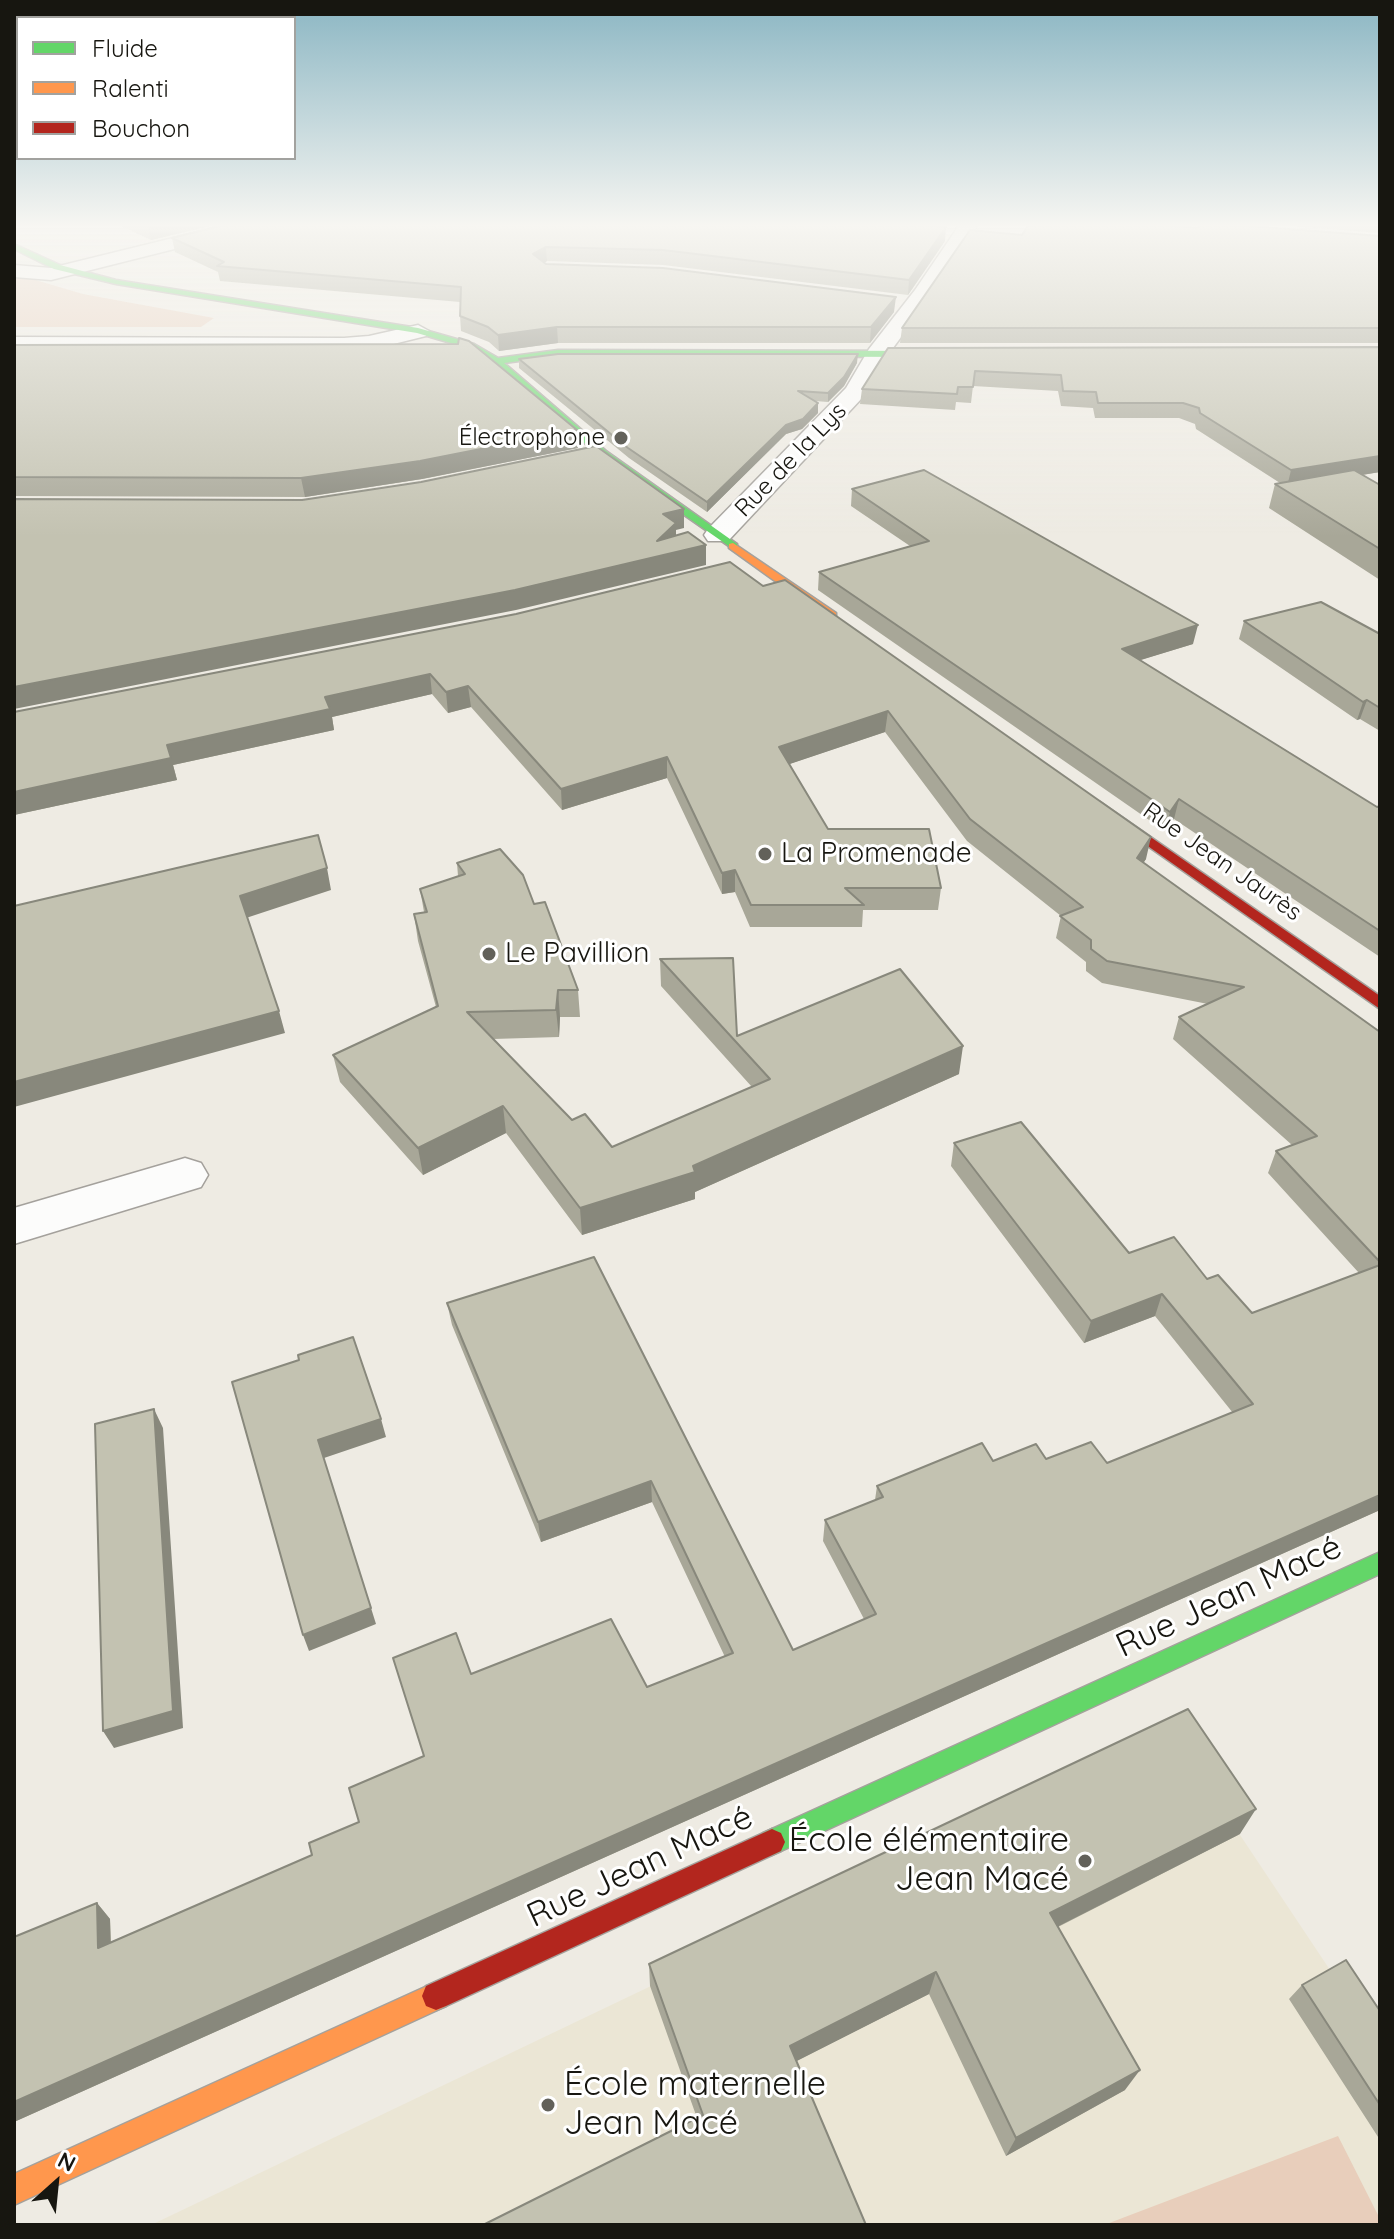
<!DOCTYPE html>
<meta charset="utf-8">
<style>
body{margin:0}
#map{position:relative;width:1394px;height:2239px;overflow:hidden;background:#eeebe3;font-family:Quicksand,sans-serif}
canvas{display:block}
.frame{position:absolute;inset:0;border:16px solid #171610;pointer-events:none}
.legend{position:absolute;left:16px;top:16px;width:280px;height:144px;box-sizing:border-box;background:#fff;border:2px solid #a2a29f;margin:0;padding:10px 14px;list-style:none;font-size:24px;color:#171610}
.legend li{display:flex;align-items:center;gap:16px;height:40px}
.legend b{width:40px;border:2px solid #a2a29f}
.north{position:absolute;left:16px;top:2143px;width:80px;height:80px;-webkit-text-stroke:6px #fff;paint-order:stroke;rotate:27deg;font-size:22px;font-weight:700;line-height:32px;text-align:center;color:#171610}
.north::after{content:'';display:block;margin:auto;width:28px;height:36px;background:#171610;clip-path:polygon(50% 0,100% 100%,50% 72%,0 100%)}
</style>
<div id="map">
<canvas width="1394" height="2239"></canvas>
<div class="frame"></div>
<ul class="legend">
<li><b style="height:10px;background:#63d668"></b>Fluide</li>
<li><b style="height:10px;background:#ff974d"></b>Ralenti</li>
<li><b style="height:10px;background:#b3261e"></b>Bouchon</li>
</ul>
<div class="north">N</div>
</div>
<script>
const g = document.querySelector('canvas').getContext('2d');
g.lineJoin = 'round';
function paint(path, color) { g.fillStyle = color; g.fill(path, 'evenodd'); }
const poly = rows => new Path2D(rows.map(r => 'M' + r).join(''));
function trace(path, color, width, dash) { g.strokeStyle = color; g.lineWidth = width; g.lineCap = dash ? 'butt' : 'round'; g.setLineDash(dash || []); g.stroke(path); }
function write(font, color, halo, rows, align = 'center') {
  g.font = font + ' Quicksand,sans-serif'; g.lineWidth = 6; g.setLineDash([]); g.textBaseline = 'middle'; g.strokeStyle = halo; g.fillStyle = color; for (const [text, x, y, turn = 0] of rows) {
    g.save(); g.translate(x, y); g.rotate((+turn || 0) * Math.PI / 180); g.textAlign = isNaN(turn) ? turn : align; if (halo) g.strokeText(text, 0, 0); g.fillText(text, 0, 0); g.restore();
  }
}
paint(poly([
 [1174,1736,1380,2045,1380,2225,151,2225]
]), '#ebe6d5');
paint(poly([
 [22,276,83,294,214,318,201,327,14,327,14,280],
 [1338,2136,1380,2219,1380,2225,1104,2225]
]), '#e8cebb');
const street = poly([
 [230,224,261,224,258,228,51,280,14,277,14,265,51,268,230,224],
 [960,224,978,224,930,298,887,356,863,397,728,541,708,541,704,535,708,529,846,388,869,349,915,290,960,224],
 [1157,224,1227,224,1255,226,1264,232,1255,238,1166,230,1157,224],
 [418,325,429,331,426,336,369,350,344,352,14,351,14,337,344,338,369,336,418,325],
 [185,1158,201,1163,208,1175,201,1187,14,1244,14,1208,185,1158]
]);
const fast = poly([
 [14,244,60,265,116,280,418,328,474,344,498,358,558,350,942,351,947,354,942,357,558,356,504,363,606,451,737,544,737,548,733,549,598,455,494,363,468,348,417,333,116,284,54,269,14,249,14,244],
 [1380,1552,1380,1574,781,1851,772,1855,763,1851,759,1842,763,1833,1380,1552]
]);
const slow = poly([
 [733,543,836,613,836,619,828,619,729,548,729,544,733,543],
 [436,1982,446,1986,450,1996,446,2006,14,2205,14,2174,436,1982]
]);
const jam = poly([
 [1100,802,1380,996,1380,1009,1095,809,1095,803,1100,802],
 [772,1829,781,1833,785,1842,781,1851,446,2006,436,2010,426,2006,422,1996,426,1986,772,1829]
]);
trace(street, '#a4a19c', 3);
trace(fast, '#a4a19c', 3);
trace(slow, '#a4a19c', 3);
trace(jam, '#a4a19c', 3);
paint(street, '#fcfcfb');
paint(fast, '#63d668');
paint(slow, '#ff974d');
paint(jam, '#b3261e');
paint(poly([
 [117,224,218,224,151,240],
 [1267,224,1380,224,1380,233],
 [1196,228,1380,236,1380,343,900,343,902,328,1022,235],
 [172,238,945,241,908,295,663,265,547,261,544,263,546,264,894,312,870,343,558,343,499,351,489,342,461,331,460,316,460,302,220,281,218,272,175,252],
 [14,345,577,430,578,448,422,479,305,497,14,496],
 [1380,347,1380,472,1362,475,1380,485,1380,580,1269,508,1275,484,1280,483,1196,429,1195,424,1179,418,1095,418,1093,408,1061,406,1058,391,973,386,971,403,956,402,955,410,860,404,862,389,888,348],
 [519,359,857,363,844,386,828,402,815,401,818,413,802,429,786,434,707,512,629,458,519,368],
 [852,489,1193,644,1140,660,1377,807,1380,806,1380,957,1174,819,1165,831,818,590,819,572,910,546,851,506],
 [730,562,1146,859,1143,863,1380,1032,1380,1510,14,2122,97,1903,110,1919,111,1942,312,1855,359,1822,424,1756,471,1674,647,1687,725,1657,652,1502,541,1542,452,1325,447,1303,594,1257,793,1650,864,1619,823,1541,825,1520,875,1500,877,1486,993,1461,1046,1459,1107,1463,1233,1413,1155,1316,1084,1343,951,1166,954,1143,1129,1253,1207,1279,1252,1313,1359,1273,1268,1173,1276,1151,1292,1145,1173,1039,1179,1017,1208,1004,1102,983,1086,971,1086,962,1056,938,1061,916,967,841,885,732,789,764,828,829,941,888,938,910,863,910,862,927,750,927,735,892,722,894,667,778,562,810,471,707,448,713,432,694,332,717,334,730,173,765,177,780,14,815,14,712,516,614],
 [1244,621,1380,634,1380,731,1360,719,1357,720,1239,639],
 [457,863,534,904,578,990,580,1017,560,1017,559,1037,493,1039,572,1120,612,1147,752,1087,661,986,660,959,737,1036,959,1074,695,1192,695,1199,582,1235,506,1133,423,1175,340,1082,333,1055,436,1007,418,941,414,914,424,912,420,889,458,876],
 [1240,1834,1058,1927,1125,2090,1006,2156,929,1994,796,2061,697,2118,650,1986,649,1964],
 [1302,1985,1380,2011,1380,2140,1289,1999]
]), '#a8a798');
paint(poly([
 [157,224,218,224,151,240,148,226],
 [946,227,945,241,908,295,909,280],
 [546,247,547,261,534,269,533,254],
 [896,297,894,312,870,343,871,327],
 [557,327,558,343,499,351,498,335],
 [858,354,857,363,844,386,828,402,828,393],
 [818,403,818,413,802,429,786,434,707,512,707,502,786,425],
 [577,430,578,448,422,479,305,497,301,478],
 [1380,456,1380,472,1287,487,1291,470],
 [684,509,684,528,676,530,676,542,706,545,706,565,516,610,14,709,14,687,657,541,663,514],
 [1198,625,1193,644,1118,667,1122,649],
 [430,674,432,694,332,717,334,730,173,765,177,780,14,815,14,792,325,697],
 [468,686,471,707,448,713,446,692],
 [1367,700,1360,719,1357,720,1363,702],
 [888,711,885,732,778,768,779,747],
 [667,757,667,778,562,810,561,789],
 [1179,799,1174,819,1165,831,1170,812],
 [1151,837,1146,859,1132,880,1137,858],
 [327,868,331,890,246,918,240,896],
 [735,870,735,892,722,894,722,873],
 [558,990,560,1017,559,1037,556,1010],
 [279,1011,285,1033,14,1107,14,1082],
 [963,1046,959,1074,695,1192,695,1199,582,1235,580,1208,693,1166],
 [503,1106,506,1133,423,1175,418,1148],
 [1162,1294,1155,1316,1084,1343,1091,1321],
 [154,1409,163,1428,183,1728,114,1748,103,1731],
 [381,1419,386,1437,324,1458,318,1440],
 [651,1481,652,1502,541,1542,538,1522],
 [1380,1495,1380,1510,14,2122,14,2102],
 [371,1608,376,1624,309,1651,303,1635],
 [1256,1809,1240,1834,1039,1936,1050,1913],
 [97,1903,110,1919,111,1964,98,1948],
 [936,1972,929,1994,787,2066,790,2046],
 [1140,2070,1125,2090,1006,2156,1016,2138]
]), '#88887c');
const building = poly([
 [228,224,914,224,946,227,909,280,663,250,546,247,533,254,546,264,663,268,896,297,871,327,557,327,498,335,488,327,460,316,461,287,217,266,224,262,172,238,228,224],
 [1029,224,1153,224,1196,228,1204,224,1221,224,1380,236,1380,328,902,328,970,230,1022,235,1029,224],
 [459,338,469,341,577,430,420,461,301,478,14,477,14,345,458,344,459,338],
 [1380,347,1380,456,1291,470,1200,413,1199,408,1183,403,1098,403,1096,392,1063,391,1061,375,975,371,973,387,958,387,957,394,862,389,888,348,1380,347],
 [558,354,858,354,844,377,828,393,798,391,818,403,803,419,786,425,707,502,628,448,519,359,558,354],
 [596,446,684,509,663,514,676,523,657,541,688,532,706,545,515,590,14,687,14,499,302,500,421,482,596,446],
 [924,470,1198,625,1122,649,1377,807,1380,806,1380,931,1179,799,1170,812,819,572,929,541,852,489,924,470],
 [1354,470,1380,485,1380,549,1275,484,1354,470],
 [730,562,763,586,785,580,1151,837,1137,858,1380,1032,1380,1262,1276,1151,1317,1136,1179,1017,1244,987,1107,961,1091,949,1091,940,1060,916,1083,907,970,819,888,711,779,747,828,829,929,829,941,888,845,888,864,905,751,905,735,870,722,873,667,757,561,789,468,686,446,692,430,674,325,697,330,709,167,745,171,758,14,792,14,712,516,614,730,562],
 [1321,602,1380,634,1380,708,1367,700,1363,702,1244,621,1321,602],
 [318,835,327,868,240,896,279,1011,14,1082,14,906,318,835],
 [500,849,523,875,534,904,545,902,578,990,558,990,556,1010,467,1012,572,1120,585,1114,612,1147,770,1079,660,959,733,958,737,1036,900,969,963,1046,693,1166,695,1172,580,1208,503,1106,418,1148,333,1055,438,1006,414,914,427,912,420,889,465,874,457,863,500,849],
 [1021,1122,1129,1253,1174,1237,1207,1279,1218,1275,1252,1313,1380,1265,1380,1495,14,2102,14,1937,97,1903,98,1948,312,1855,309,1843,359,1822,349,1788,424,1756,393,1658,456,1633,471,1674,611,1619,647,1687,733,1653,651,1481,538,1522,447,1303,594,1257,793,1650,876,1614,825,1520,883,1497,877,1486,982,1443,993,1461,1036,1444,1046,1459,1091,1442,1107,1463,1253,1404,1162,1294,1091,1321,954,1143,1021,1122],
 [353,1337,381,1419,318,1440,371,1608,303,1635,232,1382,299,1360,298,1355,353,1337],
 [154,1409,173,1711,103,1731,95,1424,154,1409],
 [1188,1709,1256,1809,1050,1913,1140,2070,1016,2138,936,1972,790,2046,866,2225,483,2225,703,2115,649,1964,1188,1709],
 [1346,1960,1380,2011,1380,2105,1302,1985,1346,1960]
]);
paint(building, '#c3c2b1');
trace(building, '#88887c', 2);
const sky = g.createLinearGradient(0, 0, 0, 537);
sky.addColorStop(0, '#8bb6c3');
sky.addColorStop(0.42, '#f7f6f2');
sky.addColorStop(1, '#f7f6f200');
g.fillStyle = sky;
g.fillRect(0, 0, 1394, 537);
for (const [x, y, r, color] of [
 [621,438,8,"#62615a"],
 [765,854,8,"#62615a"],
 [489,954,8,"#62615a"],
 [1085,1861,8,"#62615a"],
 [548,2105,8,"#62615a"]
]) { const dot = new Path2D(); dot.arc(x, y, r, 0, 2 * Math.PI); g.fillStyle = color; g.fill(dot); trace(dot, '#fff', 3); }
write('24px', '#171610', '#fff', [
 ["Électrophone",605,438]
], 'right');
write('24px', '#171610', '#fff', [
 ["Rue de la Lys",791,460,-46],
 ["Rue Jean Jaurès",1222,862,35]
]);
write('28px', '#171610', '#fff', [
 ["La Promenade",781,854],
 ["Le Pavillion",505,954]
], 'left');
write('34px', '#171610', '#fff', [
 ["Rue Jean Macé",1229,1597,-25],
 ["Rue Jean Macé",640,1867,-25]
]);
write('34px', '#171610', '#fff', [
 ["École élémentaire",1069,1841],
 ["Jean Macé",1069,1880],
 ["École maternelle",564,2085,"left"],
 ["Jean Macé",564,2124,"left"]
], 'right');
</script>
